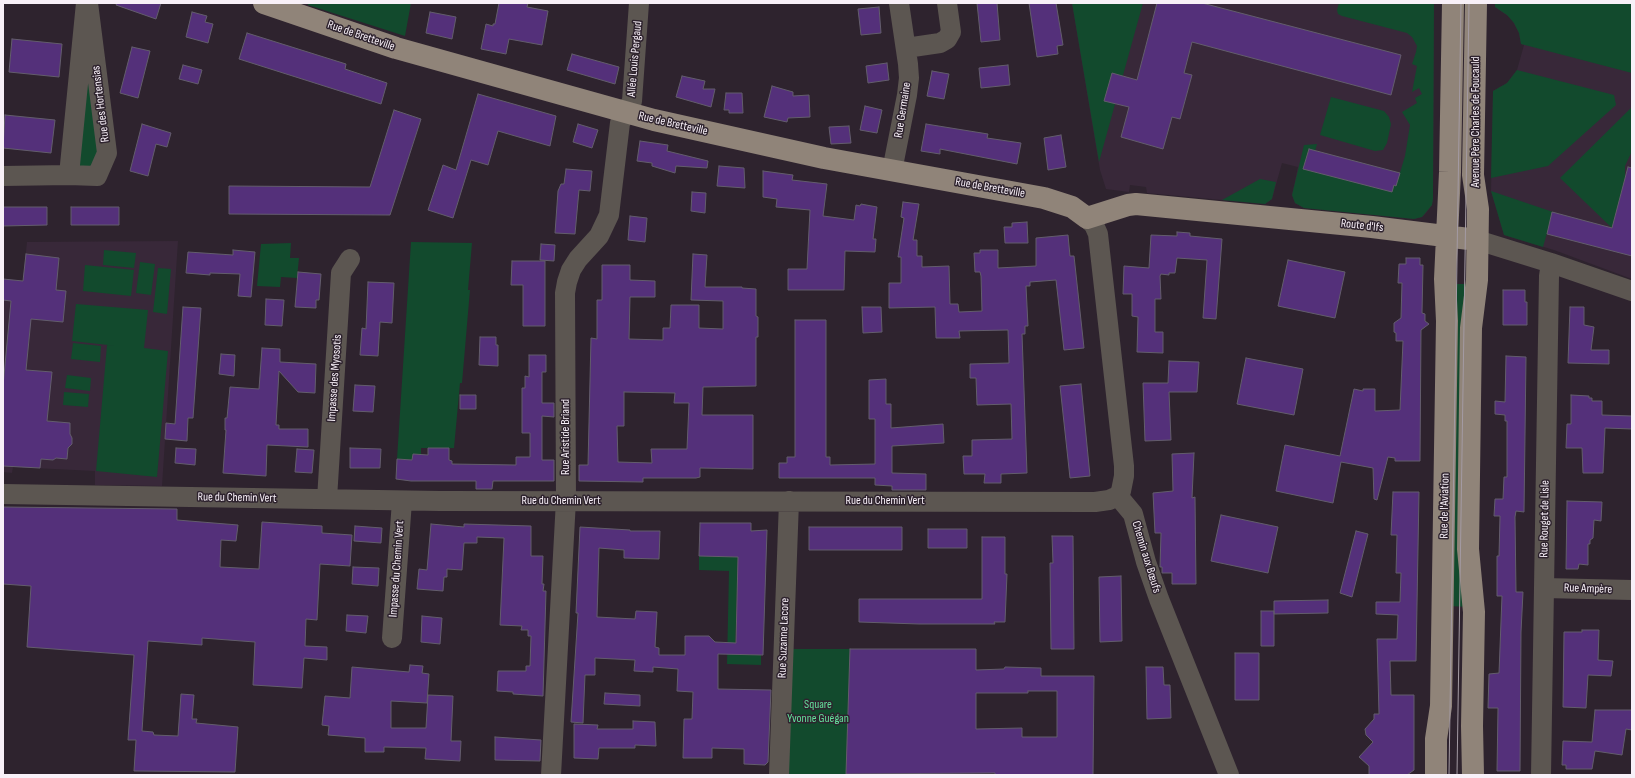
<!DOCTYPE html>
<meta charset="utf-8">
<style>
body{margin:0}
#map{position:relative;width:1635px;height:778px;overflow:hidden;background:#2e232e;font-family:"Sofia Sans Condensed",sans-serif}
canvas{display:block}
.frame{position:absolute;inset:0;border:4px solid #f8f0f8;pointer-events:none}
</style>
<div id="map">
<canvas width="1635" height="778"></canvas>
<div class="frame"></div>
</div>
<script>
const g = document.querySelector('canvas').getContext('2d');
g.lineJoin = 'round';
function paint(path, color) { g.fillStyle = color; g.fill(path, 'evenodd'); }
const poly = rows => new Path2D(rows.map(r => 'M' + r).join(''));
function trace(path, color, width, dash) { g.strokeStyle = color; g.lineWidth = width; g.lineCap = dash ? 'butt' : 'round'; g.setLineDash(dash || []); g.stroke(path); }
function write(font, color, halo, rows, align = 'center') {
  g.font = font + ' "Sofia Sans Condensed",sans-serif'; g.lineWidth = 3; g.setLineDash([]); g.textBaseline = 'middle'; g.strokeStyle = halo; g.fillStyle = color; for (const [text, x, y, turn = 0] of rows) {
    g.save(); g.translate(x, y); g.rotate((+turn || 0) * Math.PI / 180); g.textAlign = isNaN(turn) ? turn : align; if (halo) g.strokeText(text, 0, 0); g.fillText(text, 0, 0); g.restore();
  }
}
paint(poly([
 [1072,3,1434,3,1433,199,1432,205,1426,213,1422,217,1414,219,1304,208,1295,203,1292,195,1298,167,1282,163,1272,199,1265,204,1147,193,1146,187,1130,185,1129,192,1106,189,1100,170],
 [1495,3,1632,3,1632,279,1554,250,1504,235,1491,191,1493,91,1507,83,1517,70,1524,45,1521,44,1519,33,1511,18,1495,7],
 [178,241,162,486,95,485,95,471,13,467,12,473,3,472,3,285,25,287,23,279,27,242]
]), '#382839');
paint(poly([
 [308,3,411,3,405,36,308,5],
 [1072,3,1143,3,1099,162],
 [1339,3,1434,3,1433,199,1432,205,1422,217,1414,219,1304,208,1295,203,1292,195,1304,145,1317,144,1315,151,1309,149,1304,169,1396,186,1405,156,1410,125,1402,112,1417,103,1415,98,1422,94,1419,88,1412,92,1417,66,1412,64,1416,52,1417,46,1412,37,1407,33,1342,16,1338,14,1337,10],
 [1495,3,1632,3,1632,73,1521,44,1519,33,1514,23,1507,15,1495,7],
 [84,56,101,154,95,170,74,165],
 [1517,70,1614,95,1616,105,1548,166,1491,178,1493,91,1507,83],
 [1331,97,1384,111,1389,117,1391,124,1387,143,1383,150,1375,151,1320,135],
 [1632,107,1632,151,1625,166,1625,178,1612,228,1560,178],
 [1260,179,1276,182,1272,199,1265,204,1222,200],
 [1491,191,1553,212,1543,247,1504,235],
 [411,242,472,243,468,290,470,290,462,383,460,383,454,448,421,448,421,455,413,454,412,460,397,459],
 [291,243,290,258,299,258,297,278,281,277,280,287,257,286,261,244],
 [104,250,136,253,134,268,103,265],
 [140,262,155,264,151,295,136,293],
 [85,265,134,270,131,296,83,291],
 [158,268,171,269,167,314,153,312],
 [1449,284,1472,284,1470,607,1448,606],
 [76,304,148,310,144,348,168,351,157,477,96,471,107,345,117,346,72,341],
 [73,343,101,346,100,362,71,359],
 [67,375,91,378,90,391,65,388],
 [64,392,89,394,88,407,63,405],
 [699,556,738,557,735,654,761,655,761,665,727,664,729,571,699,570],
 [789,649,850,649,846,774,785,774]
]), '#124a2d');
const building = poly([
 [117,3,161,3,156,19,116,5,117,3],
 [499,3,528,3,527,7,548,11,542,45,509,39,506,54,481,49,486,24,493,26,493,24,495,24,499,3],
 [977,3,997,3,1000,40,981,42,977,3],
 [1029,3,1056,3,1063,45,1057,46,1058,54,1037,57,1029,3],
 [1157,3,1202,3,1401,55,1391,95,1192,42,1184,73,1192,75,1180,119,1172,117,1163,149,1121,137,1129,107,1104,101,1112,73,1137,80,1157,3],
 [879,7,881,33,861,35,858,9,879,7],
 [192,12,207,16,205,22,213,24,208,43,186,37,192,12],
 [430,12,456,17,452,39,426,33,430,12],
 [247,33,346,64,345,69,387,83,381,104,239,59,247,33],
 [12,39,62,44,59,77,9,72,12,39],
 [132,47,150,51,138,98,120,93,132,47],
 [572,54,619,67,615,84,567,70,572,54],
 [887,63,889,80,868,83,866,66,887,63],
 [183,65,202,70,198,84,179,79,183,65],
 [1008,65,1010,85,981,88,979,68,1008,65],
 [932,71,949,74,944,99,927,96,932,71],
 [682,76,705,81,703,89,715,89,711,107,676,97,682,76],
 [772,86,793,92,793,96,809,95,810,117,788,118,787,122,764,117,772,86],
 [726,93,742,93,743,113,729,113,729,110,724,110,726,93],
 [478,94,556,116,550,146,498,131,488,165,471,160,453,218,428,210,443,165,456,170,478,94],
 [865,106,882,110,877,133,860,130,865,106],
 [394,110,421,119,390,215,229,214,229,186,370,187,394,110],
 [5,115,55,120,51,153,3,148,5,115],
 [142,124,171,133,167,147,156,144,148,176,130,171,142,124],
 [578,124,598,130,592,148,573,142,578,124],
 [926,124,988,134,987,138,1021,143,1017,164,940,149,940,154,921,151,926,124],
 [849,126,851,143,831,144,829,127,849,126],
 [1061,135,1066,167,1048,170,1044,138,1061,135],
 [640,141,668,145,667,151,708,161,707,168,676,166,675,173,652,166,652,163,637,161,640,141],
 [1309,149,1400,173,1396,186,1394,185,1392,192,1303,169,1309,149],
 [719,166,744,168,745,188,717,186,719,166],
 [1628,167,1632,168,1632,256,1547,234,1552,212,1612,228,1628,167],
 [566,169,592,171,590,191,579,190,575,234,555,233,558,191,561,184,564,184,566,169],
 [763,171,793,175,792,180,827,184,823,216,854,220,856,205,860,206,861,204,877,207,873,239,876,239,875,252,845,251,844,290,788,290,788,269,807,269,810,210,776,207,777,199,763,197,763,171],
 [692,192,706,193,705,213,691,211,692,192],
 [903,202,919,204,913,240,917,240,917,256,922,256,922,267,949,266,950,304,958,304,959,312,982,311,981,276,980,272,975,272,974,253,980,253,980,250,998,250,998,268,1036,266,1036,238,1068,235,1070,256,1074,256,1084,348,1064,350,1056,280,1030,282,1030,286,1026,286,1028,326,1025,326,1025,334,1022,334,1027,473,1001,474,1001,483,984,483,985,474,964,474,963,456,972,456,972,440,1012,439,1011,404,977,405,976,378,970,378,970,364,1009,363,1008,330,959,331,960,338,936,338,935,307,889,308,889,283,901,283,901,257,898,257,904,218,901,217,903,202],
 [3,207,47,207,47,225,3,226,3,207],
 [71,207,119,207,119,225,71,225,71,207],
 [630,216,647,218,645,242,628,240,630,216],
 [1027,222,1028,243,1005,243,1004,227,1012,227,1012,223,1027,222],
 [1177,232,1190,233,1190,236,1222,239,1216,319,1203,318,1207,260,1177,258,1175,273,1169,273,1169,275,1161,274,1160,276,1161,299,1155,299,1155,332,1163,332,1163,353,1137,352,1138,317,1132,316,1132,294,1123,294,1124,266,1149,268,1151,235,1177,236,1177,232],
 [541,244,555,245,554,261,540,260,541,244],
 [233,250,255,252,251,297,238,296,240,274,210,273,210,275,186,273,188,252,233,255,233,250],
 [26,254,59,258,56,290,66,291,63,322,31,319,26,370,52,372,47,421,70,423,70,434,72,438,72,444,68,448,67,459,56,458,53,460,41,459,40,468,3,466,3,386,11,301,3,300,3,279,23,281,26,254],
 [693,254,707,255,705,287,742,287,742,288,756,289,756,316,758,317,758,337,756,337,756,386,703,387,702,415,753,415,753,469,700,468,700,477,696,478,643,478,643,482,579,481,579,465,588,465,591,338,597,339,597,300,602,300,602,265,630,265,630,280,655,281,655,297,630,297,629,339,663,340,663,328,670,328,671,305,699,305,699,328,723,329,723,301,691,300,693,254],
 [624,392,675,393,674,403,689,403,687,449,651,449,652,463,618,462,617,426,624,426,624,392],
 [1406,258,1420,258,1420,265,1423,265,1422,313,1425,314,1425,321,1429,324,1421,330,1420,461,1395,461,1395,458,1388,457,1377,500,1374,499,1373,468,1341,462,1333,503,1276,491,1285,445,1340,456,1354,389,1363,391,1363,389,1375,389,1375,411,1400,410,1403,341,1396,341,1396,333,1394,332,1394,323,1401,318,1402,283,1398,283,1399,264,1406,264,1406,258],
 [1288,260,1345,272,1335,318,1278,306,1288,260],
 [512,261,545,261,545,326,523,326,523,285,511,285,512,261],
 [298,272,321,274,319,300,316,300,316,308,295,307,298,272],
 [368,282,394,283,392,323,380,322,378,356,360,355,362,328,366,329,368,282],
 [1503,290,1525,290,1525,302,1527,302,1527,325,1503,325,1503,290],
 [266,299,284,300,282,326,265,325,266,299],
 [183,307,201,308,193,418,188,418,187,441,165,439,166,423,175,424,183,307],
 [862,307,881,307,882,332,863,333,862,307],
 [1570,307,1584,307,1584,325,1594,327,1591,350,1609,350,1609,364,1568,363,1570,307],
 [795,320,826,320,826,457,830,457,830,465,875,464,875,419,869,419,869,380,886,379,886,404,891,404,891,428,943,424,944,443,892,446,892,473,926,474,926,490,892,490,892,486,875,485,875,478,779,478,779,463,787,463,787,457,795,457,795,320],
 [480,337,496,337,496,345,498,345,498,366,479,365,480,337],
 [262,348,280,349,280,362,316,364,315,393,298,392,279,371,276,425,279,425,279,429,308,429,308,447,267,445,266,476,223,473,226,430,225,430,225,418,227,418,230,387,259,389,262,348],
 [221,354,235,355,234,376,219,374,221,354],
 [529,355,546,355,546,372,542,372,542,403,554,403,554,417,542,416,542,460,554,460,554,481,493,481,492,489,476,489,476,481,411,481,396,479,397,459,412,460,413,454,428,455,428,448,449,448,449,460,452,461,452,464,516,465,516,457,530,457,530,433,522,433,522,388,525,388,525,376,529,377,529,355],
 [1506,356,1526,357,1524,512,1516,511,1515,517,1516,592,1523,592,1521,632,1520,771,1497,771,1498,708,1488,708,1489,674,1499,673,1502,596,1497,596,1497,556,1499,556,1500,516,1494,516,1495,499,1503,499,1504,477,1507,477,1507,421,1505,421,1505,415,1495,414,1495,401,1505,402,1506,356],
 [1246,358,1303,369,1294,415,1237,404,1246,358],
 [1169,361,1199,362,1197,392,1169,392,1171,440,1145,441,1143,383,1168,383,1169,361],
 [1081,384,1090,476,1070,478,1060,386,1081,384],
 [355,385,375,386,373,412,353,411,355,385],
 [460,395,476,395,476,409,460,409,460,395],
 [1571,395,1589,396,1589,398,1592,398,1592,401,1602,401,1602,415,1632,416,1632,429,1605,428,1603,473,1583,473,1582,448,1566,448,1567,424,1571,424,1571,395],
 [176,448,196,449,195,465,175,463,176,448],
 [350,448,381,449,380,468,350,468,350,448],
 [297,449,314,450,312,473,295,472,297,449],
 [1194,453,1192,498,1195,497,1196,584,1172,584,1172,573,1162,573,1162,567,1160,567,1161,533,1155,533,1153,493,1173,491,1172,454,1194,453],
 [1393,492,1419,492,1416,661,1390,661,1391,695,1414,695,1414,770,1407,775,1369,775,1369,766,1359,757,1373,742,1366,735,1365,729,1374,719,1374,714,1379,714,1377,639,1397,639,1398,615,1376,614,1376,602,1400,602,1401,573,1396,573,1397,535,1391,535,1393,492],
 [1567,501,1602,502,1601,521,1594,520,1593,538,1590,540,1590,544,1588,544,1588,565,1579,564,1578,569,1566,569,1567,501],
 [3,507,177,509,177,520,238,525,236,541,221,540,220,567,259,569,262,522,322,526,322,533,352,535,350,566,320,564,317,620,306,619,305,646,327,647,327,660,304,658,302,688,253,685,255,642,202,638,202,645,148,641,142,731,153,732,154,735,178,736,181,694,194,695,192,719,197,719,196,723,238,727,235,772,134,771,136,740,128,740,134,655,27,647,31,586,3,584,3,507],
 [1221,515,1278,527,1268,573,1211,561,1221,515],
 [700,523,751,523,751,531,767,530,763,655,718,654,718,689,771,690,768,762,765,765,744,764,744,749,712,748,712,758,683,758,684,719,692,719,693,692,677,691,678,669,653,667,653,672,634,671,635,660,595,658,595,675,585,675,583,723,571,722,578,613,576,613,580,527,630,530,630,531,660,531,659,559,624,558,624,550,599,548,597,617,635,619,636,611,657,612,655,647,659,648,659,655,685,655,685,636,709,636,715,642,736,643,738,557,699,556,700,523],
 [431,524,464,527,464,524,531,526,531,556,543,556,542,584,544,584,543,591,546,591,543,696,513,694,513,692,497,691,498,671,526,671,526,666,530,666,531,636,528,636,528,630,521,630,522,626,500,625,504,538,477,537,477,543,464,543,462,570,447,569,447,577,444,577,443,591,417,589,419,569,427,570,431,524],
 [355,526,382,528,381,543,354,541,355,526],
 [809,527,902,527,902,550,809,550,809,527],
 [928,529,967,529,967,548,928,548,928,529],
 [1356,531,1368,534,1352,597,1340,593,1356,531],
 [1052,536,1073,536,1074,649,1051,649,1050,563,1053,563,1052,536],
 [982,537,1005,537,1005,574,1007,574,1005,622,994,622,995,624,919,624,859,622,859,599,982,599,982,537],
 [353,567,379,568,378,586,352,584,353,567],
 [1121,576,1122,641,1100,642,1099,577,1121,576],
 [1328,600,1328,613,1274,614,1274,601,1328,600],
 [1261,611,1274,611,1274,646,1261,646,1261,611],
 [347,615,368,616,366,633,346,631,347,615],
 [422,616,442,618,440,644,421,642,422,616],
 [1582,630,1599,630,1598,660,1613,661,1611,676,1588,675,1586,708,1563,707,1564,632,1582,632,1582,630],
 [850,649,976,649,976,670,1004,669,1005,667,1041,668,1041,676,1094,676,1093,775,995,775,995,773,846,774,850,649],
 [1028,691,1057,691,1057,737,1022,737,1022,728,976,729,976,693,1028,693,1028,691],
 [1235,653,1259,653,1259,700,1235,700,1235,653],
 [410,665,423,666,422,673,429,674,427,703,391,701,391,728,426,728,428,695,453,696,451,741,461,741,460,761,425,759,426,748,384,747,384,752,365,752,365,738,328,735,329,726,322,725,325,696,350,698,352,667,409,672,410,665],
 [1146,667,1163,667,1164,685,1170,685,1171,718,1147,719,1146,667],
 [605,693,640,695,640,706,604,704,605,693],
 [1595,710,1632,710,1632,730,1626,729,1622,755,1595,751,1592,769,1566,769,1566,765,1562,765,1563,741,1592,742,1595,710],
 [633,721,655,722,656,746,635,745,635,748,599,748,598,759,574,758,574,724,598,725,597,729,633,729,633,721],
 [495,737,541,740,540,761,495,760,495,737]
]);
paint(building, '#54307a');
trace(building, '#635d6c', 1);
trace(poly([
 [86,3,69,175,97,176,107,153,88,3],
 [906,48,940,43,947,39,951,32,947,3],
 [892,171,907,95,909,78,908,64,899,3],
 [3,176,69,175],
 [1477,240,1551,263,1632,291],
 [3,494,440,501,1095,502,1109,500,1118,496,1121,491,1124,476,1124,466,1098,234,1094,225,1087,218],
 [1118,496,1133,514,1146,562,1159,599,1229,775],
 [327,499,341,273,350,259],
 [1544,588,1632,590],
 [392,638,402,501],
 [551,775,566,500,565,293,567,282,571,270,578,259,599,236,609,215,620,123,632,101,639,3],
 [779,775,789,501],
 [1541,775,1549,276,1551,263]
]), '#5c5651', 20);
trace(poly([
 [264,3,396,48,654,120,824,158,1044,198,1072,207,1087,218,1128,205,1136,204,1372,227,1477,240],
 [1436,775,1436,739,1441,706,1447,321,1445,279,1450,172,1453,3],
 [1473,775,1472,726,1474,612,1468,549,1471,328,1477,280,1478,209,1473,175,1476,3]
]), '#908479', 22);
trace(poly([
 [1449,775,1461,3],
 [1457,775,1469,3]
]), '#a49ba4', 1);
write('12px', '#f8f0f8', '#2e232e', [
 ["Rue de Bretteville",361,36,19],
 ["Allée Louis Pergaud",635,59,-85],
 ["Rue des Hortensias",101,104,-97],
 ["Rue Germaine",903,110,-81],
 ["Avenue Père Charles de Foucauld",1476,122,-90],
 ["Rue de Bretteville",673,124,13],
 ["Rue de Bretteville",990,188,10],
 ["Route d'Ifs",1362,226,6],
 ["Impasse des Myosotis",335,378,-86],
 ["Rue Aristide Briand",566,437,-90],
 ["Rue du Chemin Vert",237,498,1],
 ["Rue du Chemin Vert",561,501],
 ["Rue du Chemin Vert",885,501],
 ["Rue de l'Aviation",1445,506,-89],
 ["Rue Rouget de Lisle",1545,519,-89],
 ["Chemin aux Bœufs",1146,557,73],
 ["Impasse du Chemin Vert",397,569,-86],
 ["Rue Ampère",1588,589,2],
 ["Rue Suzanne Lacore",784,638,-88]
]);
write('12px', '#62e19b', '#2e232e', [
 ["Square",818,705],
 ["Yvonne Guégan",818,719]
]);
</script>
